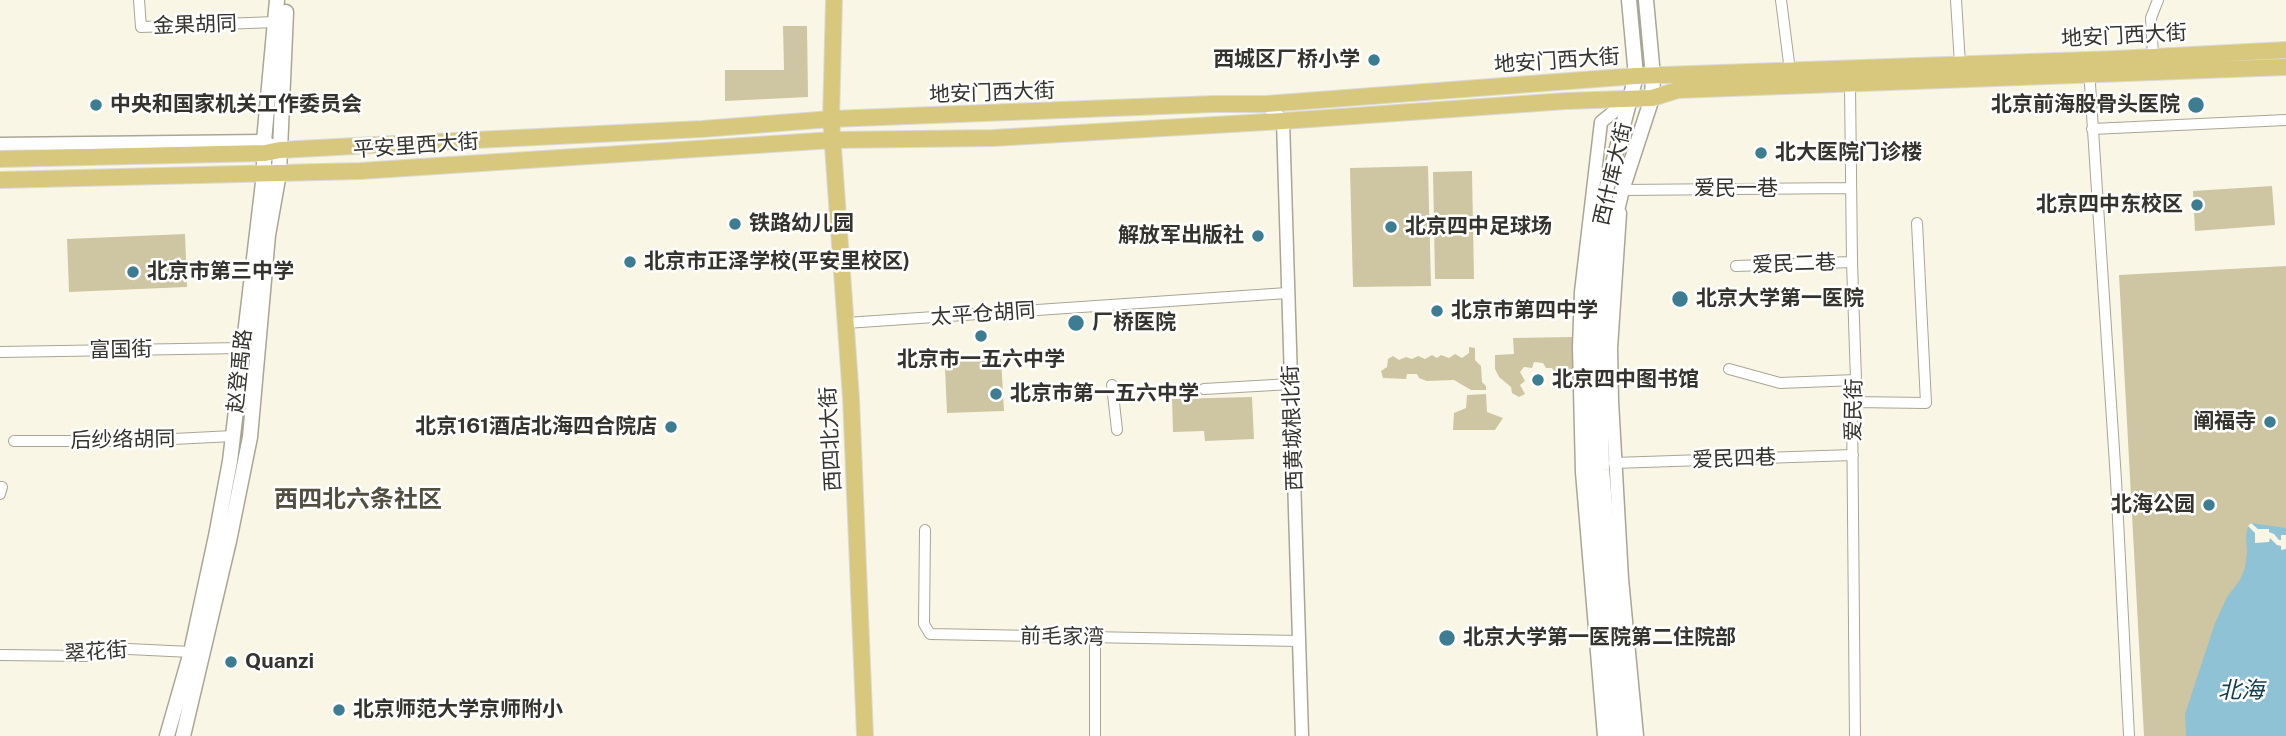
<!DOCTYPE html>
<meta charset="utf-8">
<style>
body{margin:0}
canvas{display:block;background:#faf6e6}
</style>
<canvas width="2286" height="736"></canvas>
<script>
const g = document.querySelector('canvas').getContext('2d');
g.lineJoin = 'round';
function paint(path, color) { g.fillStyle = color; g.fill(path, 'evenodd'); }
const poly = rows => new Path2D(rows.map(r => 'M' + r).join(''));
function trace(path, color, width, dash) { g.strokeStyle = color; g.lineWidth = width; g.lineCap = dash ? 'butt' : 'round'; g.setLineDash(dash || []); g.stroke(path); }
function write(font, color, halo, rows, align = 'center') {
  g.font = font + ' "Public Sans","Noto Sans SC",sans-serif'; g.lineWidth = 5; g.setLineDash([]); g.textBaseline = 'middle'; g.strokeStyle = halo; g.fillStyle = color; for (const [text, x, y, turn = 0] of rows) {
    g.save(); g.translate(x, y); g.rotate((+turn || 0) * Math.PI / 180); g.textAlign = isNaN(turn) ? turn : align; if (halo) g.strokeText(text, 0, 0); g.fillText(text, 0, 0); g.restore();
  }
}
paint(poly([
 [783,26,807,26,808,97,725,101,725,70,784,70],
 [1428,166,1431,286,1353,287,1350,168],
 [1472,171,1474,279,1435,279,1433,172],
 [2272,186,2275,225,2195,231,2193,191],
 [185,234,187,287,69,292,67,239],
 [2286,266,2286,736,2144,736,2119,275],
 [1572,337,1572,374,1556,375,1552,368,1546,368,1543,363,1534,362,1532,368,1524,367,1520,372,1525,381,1520,385,1525,394,1519,397,1512,393,1511,387,1499,377,1495,369,1495,355,1514,354,1513,338],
 [1469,347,1475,348,1475,360,1481,366,1482,382,1486,386,1486,390,1471,390,1454,380,1427,381,1419,378,1417,374,1407,374,1406,379,1383,378,1381,371,1387,367,1388,359,1393,356,1399,360,1406,357,1412,359,1418,356,1425,359,1432,355,1437,358,1441,355,1449,358,1455,354,1462,358,1469,353],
 [1001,359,1004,411,947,413,945,368,956,360],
 [1486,394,1487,412,1503,418,1495,430,1453,430,1454,413,1466,408,1467,395],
 [1252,397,1254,439,1205,441,1204,431,1173,432,1172,399]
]), '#cec6a2');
paint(poly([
 [2251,523,2286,528,2286,736,2186,736,2185,714,2215,623,2227,597,2240,580,2245,568,2247,552,2246,535,2248,526]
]), '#8fc2d5');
paint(poly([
 [2251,523,2258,529,2269,529,2269,532,2274,534,2279,540,2281,540,2281,535,2286,535,2286,549,2281,550,2281,546,2277,545,2270,538,2269,542,2255,543,2255,533,2248,526]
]), '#faf6e6');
const minor = poly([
 [139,0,141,27,276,22],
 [1781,0,1790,71],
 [1956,0,1960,64],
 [2153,56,2151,18,2158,0],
 [2089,69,2116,480,2129,736],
 [1850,84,1852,262,1856,380,1852,402,1855,736],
 [2092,129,2286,120],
 [1622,190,1851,188],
 [1736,266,1852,262],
 [846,323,1287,293],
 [0,352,242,348],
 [1729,369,1780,383,1856,380],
 [1112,385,1117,430],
 [1204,389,1291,384],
 [1852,402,1926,403,1917,223],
 [14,441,134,441,233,436],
 [1614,463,1853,455],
 [0,487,2,487,0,494],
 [925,530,924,624,930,634,1299,641],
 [1095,637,1095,736],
 [0,655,86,656,107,648,191,652]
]);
const tertiary = poly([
 [1266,104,1283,121,1302,736],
 [0,144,264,141,271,145],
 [1620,213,1611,348,1612,401,1622,579,1637,736],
 [1604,736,1582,472,1579,347,1581,292,1601,122,1631,98]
]);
const secondary = poly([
 [167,736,191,652,216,536,230,461,264,174,264,141,277,0],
 [183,736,229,541,250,437,268,235,279,173,286,12],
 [1615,736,1592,471,1590,360,1593,283,1606,190,1636,76,1629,0],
 [1625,736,1602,470,1600,361,1608,246,1622,190,1652,98,1653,76,1646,0]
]);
const primary = poly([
 [834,0,831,119,851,398,865,736],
 [0,159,265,153,280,150,393,144,702,129,831,119,1214,104,1266,104,1636,76,2115,59,2286,50],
 [0,180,360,171,833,140,993,138,1283,121,1566,101,1652,98,1678,90,2286,67]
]);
trace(minor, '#a9a696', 12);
trace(tertiary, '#a9a696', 15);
trace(secondary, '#a9a696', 17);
trace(primary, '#dadad9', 18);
trace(minor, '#fff', 10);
trace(tertiary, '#fff', 12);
trace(secondary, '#fff', 14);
trace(primary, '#d8c87d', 16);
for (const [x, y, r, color] of [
 [1374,60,7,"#3e7c91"],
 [96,105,7,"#3e7c91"],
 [2196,105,9,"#3e7c91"],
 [1761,153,7,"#3e7c91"],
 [2197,205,7,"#3e7c91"],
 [735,224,7,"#3e7c91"],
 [1391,227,7,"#3e7c91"],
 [1258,236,7,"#3e7c91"],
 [630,262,7,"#3e7c91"],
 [133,272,7,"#3e7c91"],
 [1680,299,9,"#3e7c91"],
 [1437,311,7,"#3e7c91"],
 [1076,323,9,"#3e7c91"],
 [981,336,7,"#3e7c91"],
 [1538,380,7,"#3e7c91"],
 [996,394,7,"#3e7c91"],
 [2270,422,7,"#3e7c91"],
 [671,427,7,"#3e7c91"],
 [2209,505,7,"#3e7c91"],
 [1447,638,9,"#3e7c91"],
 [231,662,7,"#3e7c91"],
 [339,710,7,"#3e7c91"]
]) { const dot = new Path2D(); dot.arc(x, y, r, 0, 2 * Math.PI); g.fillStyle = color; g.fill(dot); trace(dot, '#fff', 2.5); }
write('21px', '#34332d', '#fff', [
 ["金果胡同",195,25,-2],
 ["地安门西大街",2124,36,-3],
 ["地安门西大街",1557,61,-4],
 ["地安门西大街",992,93,-2],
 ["平安里西大街",416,146,-4],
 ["西什库大街",1613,174,-77],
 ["爱民一巷",1736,189],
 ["爱民二巷",1794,264,-2],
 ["太平仓胡同",983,314,-4],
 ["富国街",121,350,-1],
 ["赵登禹路",240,371,-84],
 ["爱民街",1854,410,-89],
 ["西黄城根北街",1293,428,-92],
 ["西四北大街",831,439,-93],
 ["后纱络胡同",123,440,-1],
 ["爱民四巷",1734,459,-2],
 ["前毛家湾",1062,637,1],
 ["翠花街",96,652,-4]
]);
write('bold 21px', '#34332d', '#fff', [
 ["西城区厂桥小学",1360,60,"right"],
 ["中央和国家机关工作委员会",110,105],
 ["北京前海股骨头医院",2180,105,"right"],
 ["北大医院门诊楼",1775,153],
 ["北京四中东校区",2183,205,"right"],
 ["铁路幼儿园",749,224],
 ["北京四中足球场",1405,227],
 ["解放军出版社",1244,236,"right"],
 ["北京市正泽学校(平安里校区)",644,262],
 ["北京市第三中学",147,272],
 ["北京大学第一医院",1696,299],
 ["北京市第四中学",1451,311],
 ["厂桥医院",1092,323],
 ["北京市一五六中学",981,360,"center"],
 ["北京四中图书馆",1552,380],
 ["北京市第一五六中学",1010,394],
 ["阐福寺",2256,422,"right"],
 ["北京161酒店北海四合院店",657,427,"right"],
 ["北海公园",2195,505,"right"],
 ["北京大学第一医院第二住院部",1463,638],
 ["Quanzi",245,662],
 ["北京师范大学京师附小",353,710]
], 'left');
write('italic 23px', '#0f3d4b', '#fff', [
 ["北海",2241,691]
]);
write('bold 24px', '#524f41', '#fff', [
 ["西四北六条社区",358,500]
]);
</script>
